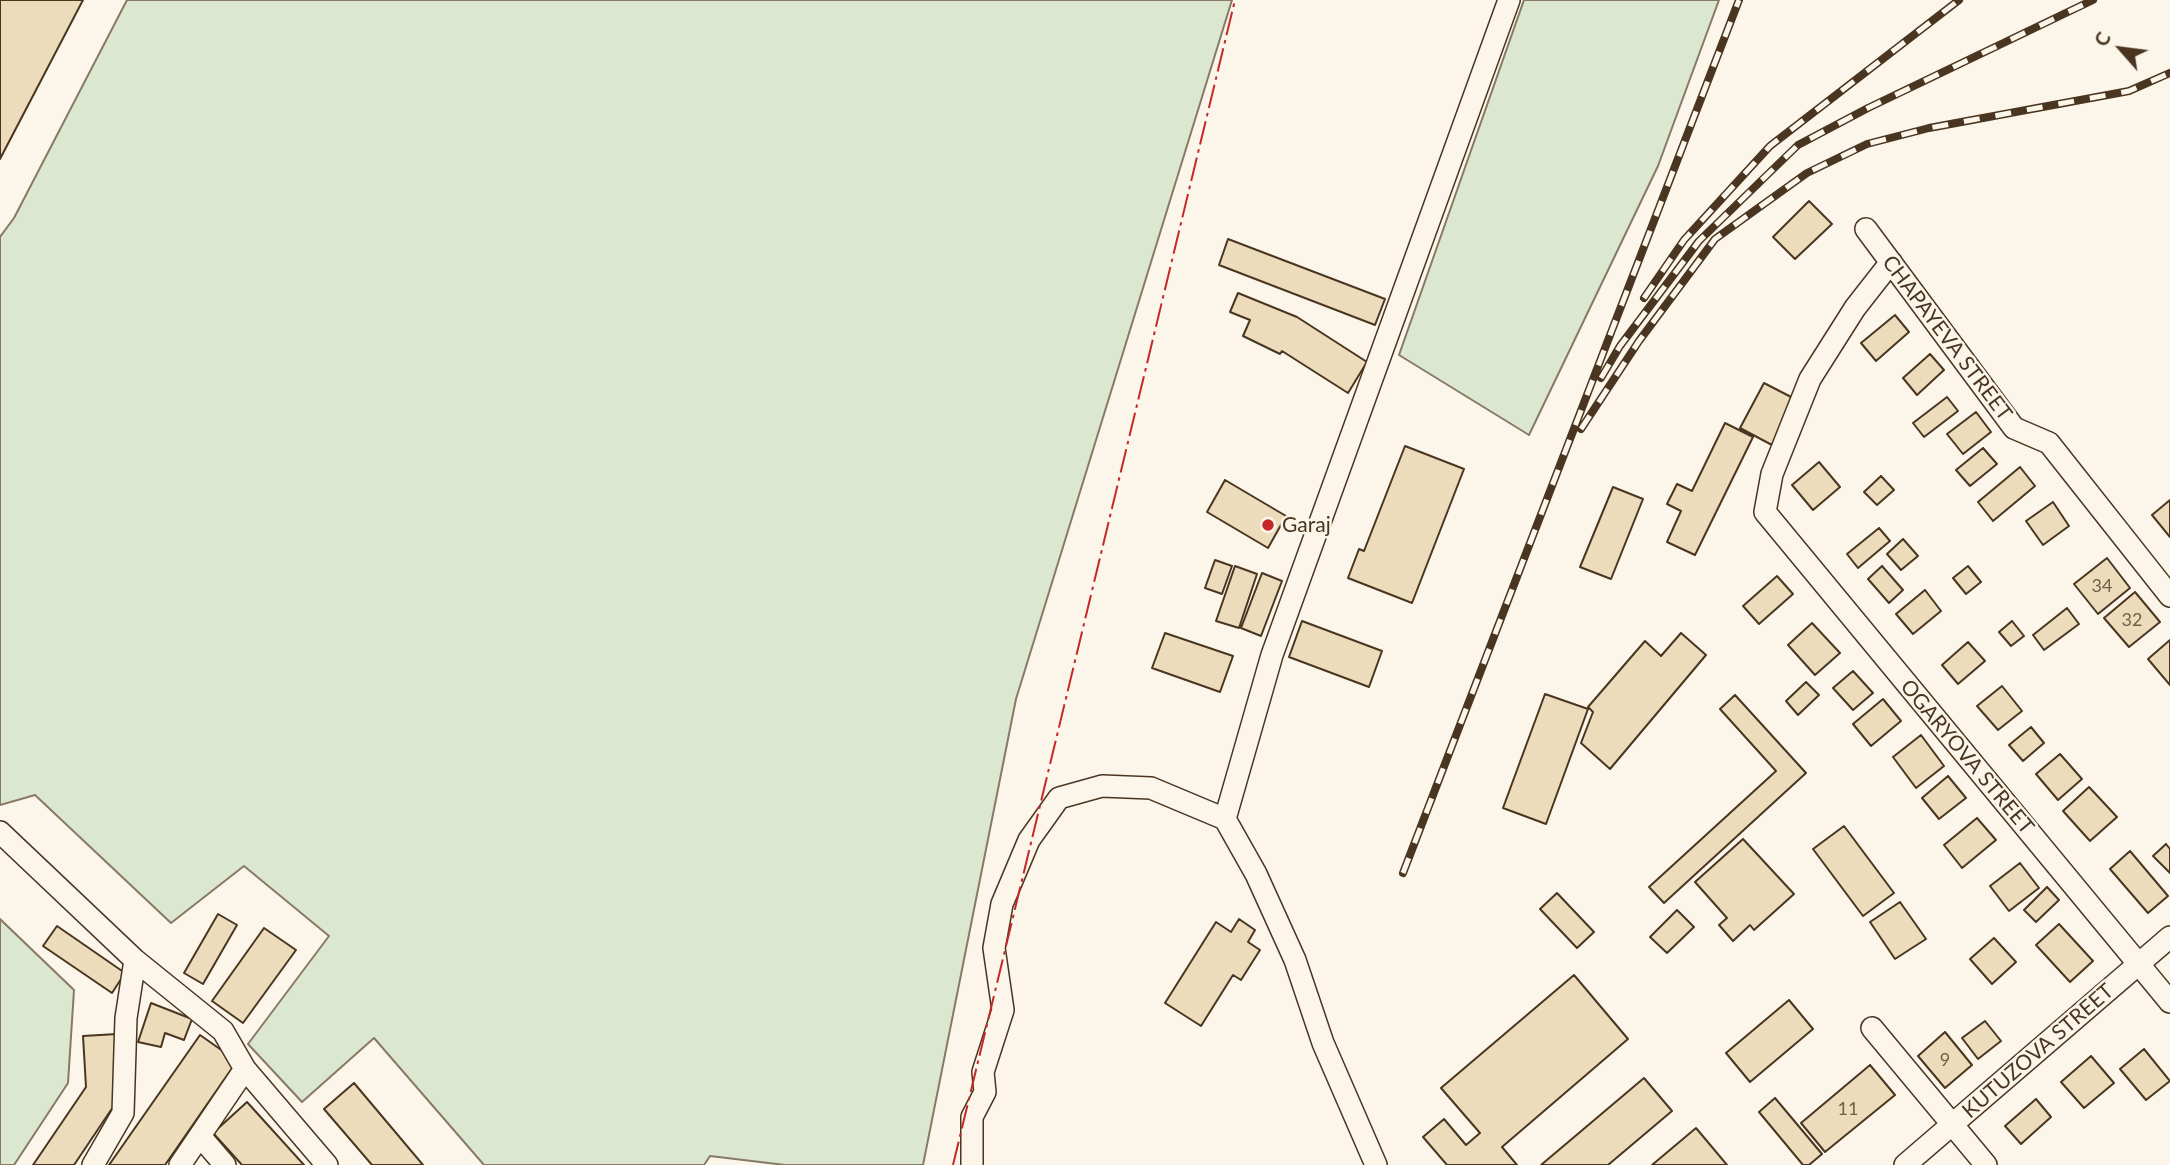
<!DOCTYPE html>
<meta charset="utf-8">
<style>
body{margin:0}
#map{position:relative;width:2170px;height:1165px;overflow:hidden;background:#fbf6e9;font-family:Lato,sans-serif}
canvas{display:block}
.north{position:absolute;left:2086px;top:14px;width:70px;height:70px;-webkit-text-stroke:5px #fbf6e9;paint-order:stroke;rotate:298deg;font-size:19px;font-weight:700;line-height:28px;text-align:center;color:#4a3520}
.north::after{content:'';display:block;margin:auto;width:24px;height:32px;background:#4a3520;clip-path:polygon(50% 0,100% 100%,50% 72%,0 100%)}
</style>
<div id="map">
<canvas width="2170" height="1165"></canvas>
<div class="north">С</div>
</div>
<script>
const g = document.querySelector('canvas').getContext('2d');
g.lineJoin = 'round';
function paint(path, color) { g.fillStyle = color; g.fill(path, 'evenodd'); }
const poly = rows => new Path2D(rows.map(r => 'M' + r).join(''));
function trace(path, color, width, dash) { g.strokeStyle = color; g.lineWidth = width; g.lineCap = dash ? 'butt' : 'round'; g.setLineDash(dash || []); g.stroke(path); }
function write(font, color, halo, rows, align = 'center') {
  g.font = font + ' Lato,sans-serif'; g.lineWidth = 5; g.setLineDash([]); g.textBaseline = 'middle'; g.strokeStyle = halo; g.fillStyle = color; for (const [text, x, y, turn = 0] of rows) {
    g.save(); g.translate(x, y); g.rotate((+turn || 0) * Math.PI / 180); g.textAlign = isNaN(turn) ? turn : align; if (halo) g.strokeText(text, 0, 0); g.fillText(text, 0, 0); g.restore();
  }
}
const green = poly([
 [127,0,1232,0,1016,699,923,1165,785,1165,710,1156,704,1165,484,1165,374,1038,302,1102,248,1044,329,936,244,866,171,923,35,795,0,805,0,237,14,218,127,0],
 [1524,0,1719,0,1658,166,1529,435,1399,355,1524,0],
 [0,919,74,990,68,1083,14,1165,0,1165,0,919]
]);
paint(green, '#dce7d0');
trace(green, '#887966', 2);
const building = poly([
 [0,0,83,0,0,159,0,0],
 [1809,201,1832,224,1795,259,1773,237,1809,201],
 [1228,239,1385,299,1375,325,1219,265,1228,239],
 [1238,293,1297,317,1367,362,1348,393,1282,351,1280,354,1243,336,1250,320,1230,312,1238,293],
 [1895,315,1909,332,1876,361,1861,343,1895,315],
 [1930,354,1944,370,1917,395,1903,378,1930,354],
 [1764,383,1795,399,1772,445,1740,428,1764,383],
 [1947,397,1958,411,1924,437,1913,423,1947,397],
 [1976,412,1991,432,1963,454,1947,434,1976,412],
 [1725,423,1753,437,1695,555,1667,542,1681,511,1667,504,1677,484,1692,491,1725,423],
 [1405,446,1464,469,1412,603,1348,578,1359,549,1364,551,1405,446],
 [1983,448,1997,464,1970,486,1956,470,1983,448],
 [1819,462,1840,487,1813,510,1792,485,1819,462],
 [2020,467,2035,486,1993,521,1978,502,2020,467],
 [1881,476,1894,490,1877,505,1864,492,1881,476],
 [1225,480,1286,516,1268,548,1207,512,1225,480],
 [1613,487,1643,499,1611,579,1580,567,1613,487],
 [2170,500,2170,537,2152,515,2170,500],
 [2053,502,2069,526,2043,545,2026,521,2053,502],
 [1879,528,1890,541,1858,568,1847,554,1879,528],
 [1903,539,1918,556,1901,570,1887,554,1903,539],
 [2107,558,2130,588,2098,614,2074,584,2107,558],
 [1215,560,1232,566,1222,594,1205,588,1215,560],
 [1235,566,1257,574,1239,628,1216,621,1235,566],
 [1882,566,1903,590,1889,603,1868,579,1882,566],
 [1968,566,1981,582,1966,594,1953,578,1968,566],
 [1262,573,1282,581,1261,636,1241,628,1262,573],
 [1777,576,1793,594,1759,624,1743,606,1777,576],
 [1925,590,1941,611,1913,634,1896,614,1925,590],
 [2135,592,2160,622,2129,647,2104,618,2135,592],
 [2067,608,2079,624,2044,650,2033,635,2067,608],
 [1302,621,1382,651,1369,687,1289,657,1302,621],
 [2012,621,2024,636,2011,646,1999,632,2012,621],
 [1812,623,1840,653,1815,675,1788,645,1812,623],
 [1165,633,1233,656,1220,692,1152,668,1165,633],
 [1681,633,1706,655,1610,769,1581,743,1593,712,1588,707,1645,641,1661,656,1681,633],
 [2170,640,2170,685,2148,659,2170,640],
 [1968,642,1985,661,1958,684,1942,665,1968,642],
 [1853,671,1873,693,1853,710,1833,688,1853,671],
 [1806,682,1819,695,1798,715,1786,701,1806,682],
 [2002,686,2022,711,1998,730,1977,706,2002,686],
 [1545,694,1588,709,1546,824,1503,808,1545,694],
 [1735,695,1806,773,1664,903,1649,887,1776,771,1720,709,1735,695],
 [1883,699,1901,721,1871,746,1853,724,1883,699],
 [2031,727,2044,743,2023,761,2009,745,2031,727],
 [1921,735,1944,766,1916,788,1893,757,1921,735],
 [2060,754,2082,779,2058,800,2036,774,2060,754],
 [1948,776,1966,798,1939,819,1922,798,1948,776],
 [2089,787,2117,817,2090,841,2063,811,2089,787],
 [1977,818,1996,840,1962,868,1944,845,1977,818],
 [1844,826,1894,893,1863,916,1813,849,1844,826],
 [1743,839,1794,894,1754,930,1750,925,1733,941,1719,925,1727,918,1695,882,1743,839],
 [2166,844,2170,849,2170,873,2153,856,2166,844],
 [2130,851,2168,896,2148,913,2110,869,2130,851],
 [2020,863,2039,888,2009,911,1990,886,2020,863],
 [2047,887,2059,900,2036,922,2024,910,2047,887],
 [1557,893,1594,932,1577,948,1540,909,1557,893],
 [1900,902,1926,939,1895,959,1870,922,1900,902],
 [1677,910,1694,927,1667,953,1650,937,1677,910],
 [218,914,237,925,203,984,184,973,218,914],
 [1239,919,1255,930,1248,942,1260,950,1241,980,1233,975,1201,1026,1165,1003,1216,922,1231,932,1239,919],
 [2059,924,2093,961,2070,982,2036,945,2059,924],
 [57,926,125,973,112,993,43,946,57,926],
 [264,928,296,950,243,1023,212,1001,264,928],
 [1994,938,2016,962,1992,984,1970,959,1994,938],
 [1574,975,1628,1039,1502,1147,1517,1165,1447,1165,1423,1137,1444,1119,1466,1145,1480,1133,1441,1088,1574,975],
 [1789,1000,1813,1029,1750,1082,1726,1053,1789,1000],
 [151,1003,192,1019,184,1040,165,1033,161,1047,138,1042,151,1003],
 [1985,1021,2001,1041,1978,1059,1962,1038,1985,1021],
 [1945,1032,1972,1065,1945,1088,1918,1056,1945,1032],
 [117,1034,115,1104,74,1165,33,1165,86,1087,83,1036,117,1034],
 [200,1035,237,1061,165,1165,109,1165,200,1035],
 [2144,1049,2170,1081,2146,1100,2120,1069,2144,1049],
 [2091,1056,2114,1083,2084,1108,2061,1082,2091,1056],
 [1870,1065,1895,1095,1825,1152,1801,1123,1870,1065],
 [1644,1078,1672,1111,1608,1165,1541,1165,1644,1078],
 [354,1083,423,1165,372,1165,324,1109,354,1083],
 [1775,1098,1822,1154,1809,1165,1803,1165,1759,1112,1775,1098],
 [2036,1099,2051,1117,2021,1144,2005,1126,2036,1099],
 [247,1102,304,1165,242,1165,213,1133,247,1102],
 [1696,1128,1727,1165,1652,1165,1696,1128]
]);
paint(building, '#ecdcbc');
trace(building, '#4a3520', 2);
const minor = poly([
 [1866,229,2014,428,2049,443,2170,596],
 [1891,262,1855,308,1810,379,1772,474,1765,512,2170,1002],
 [0,832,135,960,223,1031,245,1069,327,1165],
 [1872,1028,1986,1165],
 [200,1136,225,1165],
 [93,1165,123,1113,126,1018,135,960],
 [180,1165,245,1069],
 [972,1165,972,1117,985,1092,983,1072,1003,1010,994,948,1002,904,1029,840,1059,798,1102,786,1151,788,1225,819],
 [1376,1165,1323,1043,1295,960,1256,874,1225,819,1272,655,1509,0],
 [1905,1165,2170,937]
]);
trace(minor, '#4a3520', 24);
trace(minor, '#fbf6e9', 21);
const rail = poly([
 [1644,298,1684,240,1770,146,1959,0],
 [1601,378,1620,346,1699,241,1798,145,1868,108,2093,0],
 [1581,429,1639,341,1715,239,1807,173,1867,144,1929,128,2129,91,2170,73],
 [1403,873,1739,0]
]);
trace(rail, '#4a3520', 8);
trace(rail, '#fbf6e9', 5, [16]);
trace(poly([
 [953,1165,1235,0]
]), '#c62828', 2, [24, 5, 3.5, 5]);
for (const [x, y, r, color] of [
 [1268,525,7,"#c62828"]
]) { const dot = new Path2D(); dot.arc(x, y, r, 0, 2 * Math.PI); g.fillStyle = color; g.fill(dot); trace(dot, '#fbf6e9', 2.5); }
write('18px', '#725f47', null, [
 ["34",2102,586],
 ["32",2132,620],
 ["9",1945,1060],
 ["11",1848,1109]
]);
write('21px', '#4a3520', '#fbf6e9', [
 ["CHAPAYEVA STREET",1947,338,53],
 ["OGARYOVA STREET",1967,757,50],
 ["KUTUZOVA STREET",2038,1051,-41]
]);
write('21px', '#4a3520', '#fbf6e9', [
 ["Garaj",1282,525]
], 'left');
</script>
